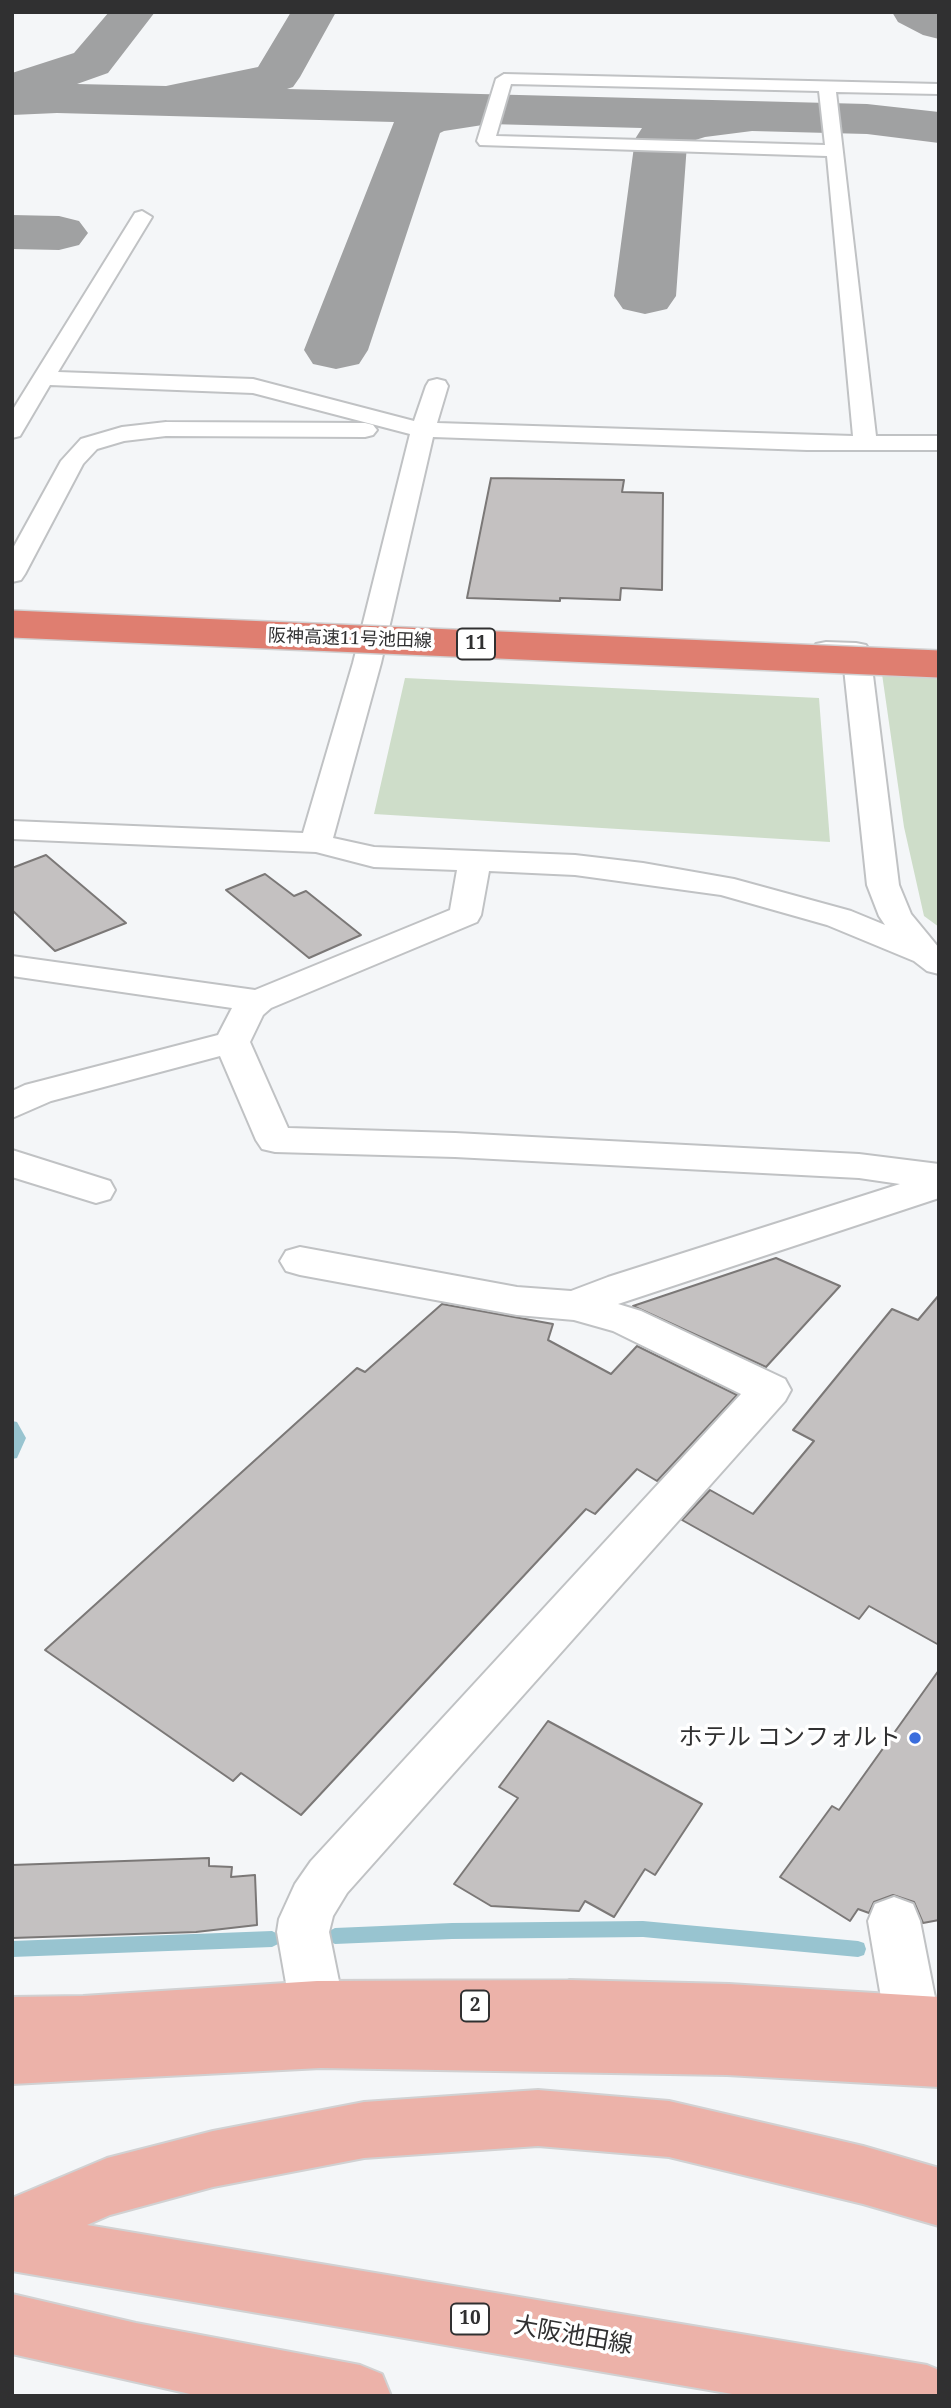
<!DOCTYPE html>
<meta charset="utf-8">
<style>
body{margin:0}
#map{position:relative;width:951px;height:2408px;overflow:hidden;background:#f4f6f8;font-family:"Noto Serif",serif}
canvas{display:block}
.frame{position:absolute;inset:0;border:14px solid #303031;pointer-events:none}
</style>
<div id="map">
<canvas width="951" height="2408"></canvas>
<div class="frame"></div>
</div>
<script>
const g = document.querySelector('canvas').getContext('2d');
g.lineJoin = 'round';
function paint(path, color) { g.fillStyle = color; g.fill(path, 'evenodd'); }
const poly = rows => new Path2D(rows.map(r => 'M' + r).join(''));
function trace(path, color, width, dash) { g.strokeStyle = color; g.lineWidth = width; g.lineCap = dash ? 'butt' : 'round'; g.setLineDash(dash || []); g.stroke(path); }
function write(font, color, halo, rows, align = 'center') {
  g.font = font + ' "Noto Serif","Noto Sans JP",serif'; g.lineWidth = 7; g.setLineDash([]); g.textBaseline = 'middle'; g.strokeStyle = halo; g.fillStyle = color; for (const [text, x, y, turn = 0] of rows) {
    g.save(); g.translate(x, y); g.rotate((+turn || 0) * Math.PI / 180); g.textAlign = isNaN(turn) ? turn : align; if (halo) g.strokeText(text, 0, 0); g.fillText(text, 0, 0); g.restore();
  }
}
paint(poly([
 [882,674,939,677,939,927,924,916,904,827],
 [405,678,819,698,830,842,374,814]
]), '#ceddc9');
paint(poly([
 [12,1421,17,1422,26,1438,17,1458,12,1459,12,1421],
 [643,1921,858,1941,864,1943,866,1949,864,1955,858,1957,643,1937,452,1939,335,1944,329,1941,327,1936,329,1931,335,1928,452,1923,643,1921],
 [272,1931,278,1934,280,1939,278,1944,272,1947,12,1957,12,1941,272,1931]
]), '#98c4d0');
paint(poly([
 [109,12,155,12,108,73,77,84,166,86,258,67,291,12,336,12,300,77,293,87,287,89,867,104,939,112,939,143,867,134,752,131,705,137,689,142,687,144,676,296,667,309,645,314,623,309,614,296,635,139,642,128,489,124,444,131,440,133,368,350,359,364,336,369,313,364,304,350,394,122,57,113,12,115,12,73,74,53,109,12],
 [892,12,939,12,939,39,923,35,898,22,892,12],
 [12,215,59,216,79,221,88,233,79,245,59,250,12,249,12,215]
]), '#a0a1a2');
const building = poly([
 [491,478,624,480,622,492,663,493,662,590,621,588,620,600,560,598,560,601,467,598,491,478],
 [46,855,126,923,55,951,12,910,12,868,46,855],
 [265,874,294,896,306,891,361,935,309,958,226,890,265,874],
 [776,1258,840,1286,766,1367,633,1306,776,1258],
 [939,1295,939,1645,869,1606,859,1619,682,1520,710,1490,753,1514,814,1441,793,1430,892,1309,918,1320,939,1295],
 [442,1304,553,1324,548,1340,611,1374,637,1346,737,1395,657,1481,637,1469,595,1514,586,1509,301,1815,241,1773,233,1781,45,1650,357,1368,365,1372,442,1304],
 [939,1670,939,1920,923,1923,914,1902,893,1895,874,1902,869,1913,858,1909,850,1921,780,1877,832,1806,839,1810,939,1670],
 [548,1721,702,1804,655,1875,645,1869,614,1917,585,1901,579,1911,491,1906,454,1884,518,1798,499,1787,548,1721],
 [209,1858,209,1866,232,1867,231,1877,255,1875,257,1925,196,1932,12,1938,12,1865,209,1858]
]);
paint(building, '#c4c1c1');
trace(building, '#7b7877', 2);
const minor = poly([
 [504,74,939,84,939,94,836,92,876,436,939,436,939,450,807,450,433,437,381,663,333,838,374,847,575,855,643,863,734,879,851,911,885,925,879,916,867,885,843,659,816,656,812,650,816,644,826,642,856,643,866,645,870,651,899,885,911,914,939,948,939,974,927,971,914,961,827,925,721,895,575,875,489,871,481,915,477,922,271,1008,263,1015,250,1042,288,1128,455,1133,859,1154,939,1164,939,1198,618,1304,641,1311,785,1379,791,1390,785,1401,347,1893,333,1916,329,1932,344,2006,336,2024,317,2031,298,2024,290,2006,277,1932,279,1919,295,1884,311,1861,741,1394,613,1331,574,1320,517,1315,300,1275,286,1271,280,1261,286,1251,300,1247,517,1287,571,1291,608,1277,900,1184,859,1178,455,1157,275,1152,262,1149,256,1140,220,1056,51,1101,12,1118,12,1091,25,1085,218,1035,232,1008,12,976,12,956,255,990,450,910,457,870,374,867,316,852,12,839,12,821,303,833,353,663,410,434,253,393,50,385,20,436,12,438,12,411,135,213,142,211,152,217,58,372,253,379,414,421,426,386,429,381,437,379,445,381,448,386,437,423,853,436,827,156,480,145,477,141,496,79,504,74],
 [511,84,819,91,825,145,496,136,511,84],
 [166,422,365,423,373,425,377,430,373,435,365,437,166,436,124,441,97,449,83,464,25,574,21,580,12,582,12,550,61,461,81,439,122,427,166,422],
 [12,1150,110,1181,115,1190,110,1199,96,1203,12,1177,12,1150],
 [894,1897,913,1904,920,1921,939,2018,931,2039,912,2047,893,2039,885,2021,868,1921,875,1904,894,1897]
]);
const major = poly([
 [569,1980,729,1984,939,1997,939,2087,727,2075,321,2068,12,2084,12,1997,83,1996,317,1981,569,1980],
 [538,2090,669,2101,863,2146,939,2168,939,2226,863,2204,669,2157,538,2146,364,2158,213,2187,110,2215,87,2225,927,2365,939,2370,939,2396,744,2396,12,2271,12,2198,107,2158,213,2131,364,2102,538,2090],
 [12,2294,136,2323,360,2365,382,2374,391,2396,199,2396,12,2354,12,2294]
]);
trace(minor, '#c0c2c4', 4);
trace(major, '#d1d1d2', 4);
paint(minor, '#fff');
paint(major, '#ecb2a9');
const highwayBridge = poly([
 [12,624,939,664]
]);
trace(highwayBridge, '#d1d1d2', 30, []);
trace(highwayBridge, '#df7e70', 27);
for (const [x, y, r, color] of [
 [915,1738,7,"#3a6ddd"]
]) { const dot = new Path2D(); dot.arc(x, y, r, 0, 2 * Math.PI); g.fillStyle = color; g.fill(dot); trace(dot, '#fff', 2.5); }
write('18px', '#303031', '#fff', [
 ["阪神高速11号池田線",350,639,2]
]);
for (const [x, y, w] of [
 [476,644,38],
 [475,2006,28],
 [470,2319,38]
]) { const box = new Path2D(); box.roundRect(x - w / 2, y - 15.5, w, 31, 5); g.fillStyle = '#fff'; g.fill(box); trace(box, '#303031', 2); }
write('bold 19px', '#303031', null, [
 ["11",476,644],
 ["2",475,2006],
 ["10",470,2319]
]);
write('24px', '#303031', '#fff', [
 ["ホテル コンフォルト",901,1738]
], 'right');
write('24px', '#303031', '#fff', [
 ["大阪池田線",573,2336,10]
]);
</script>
